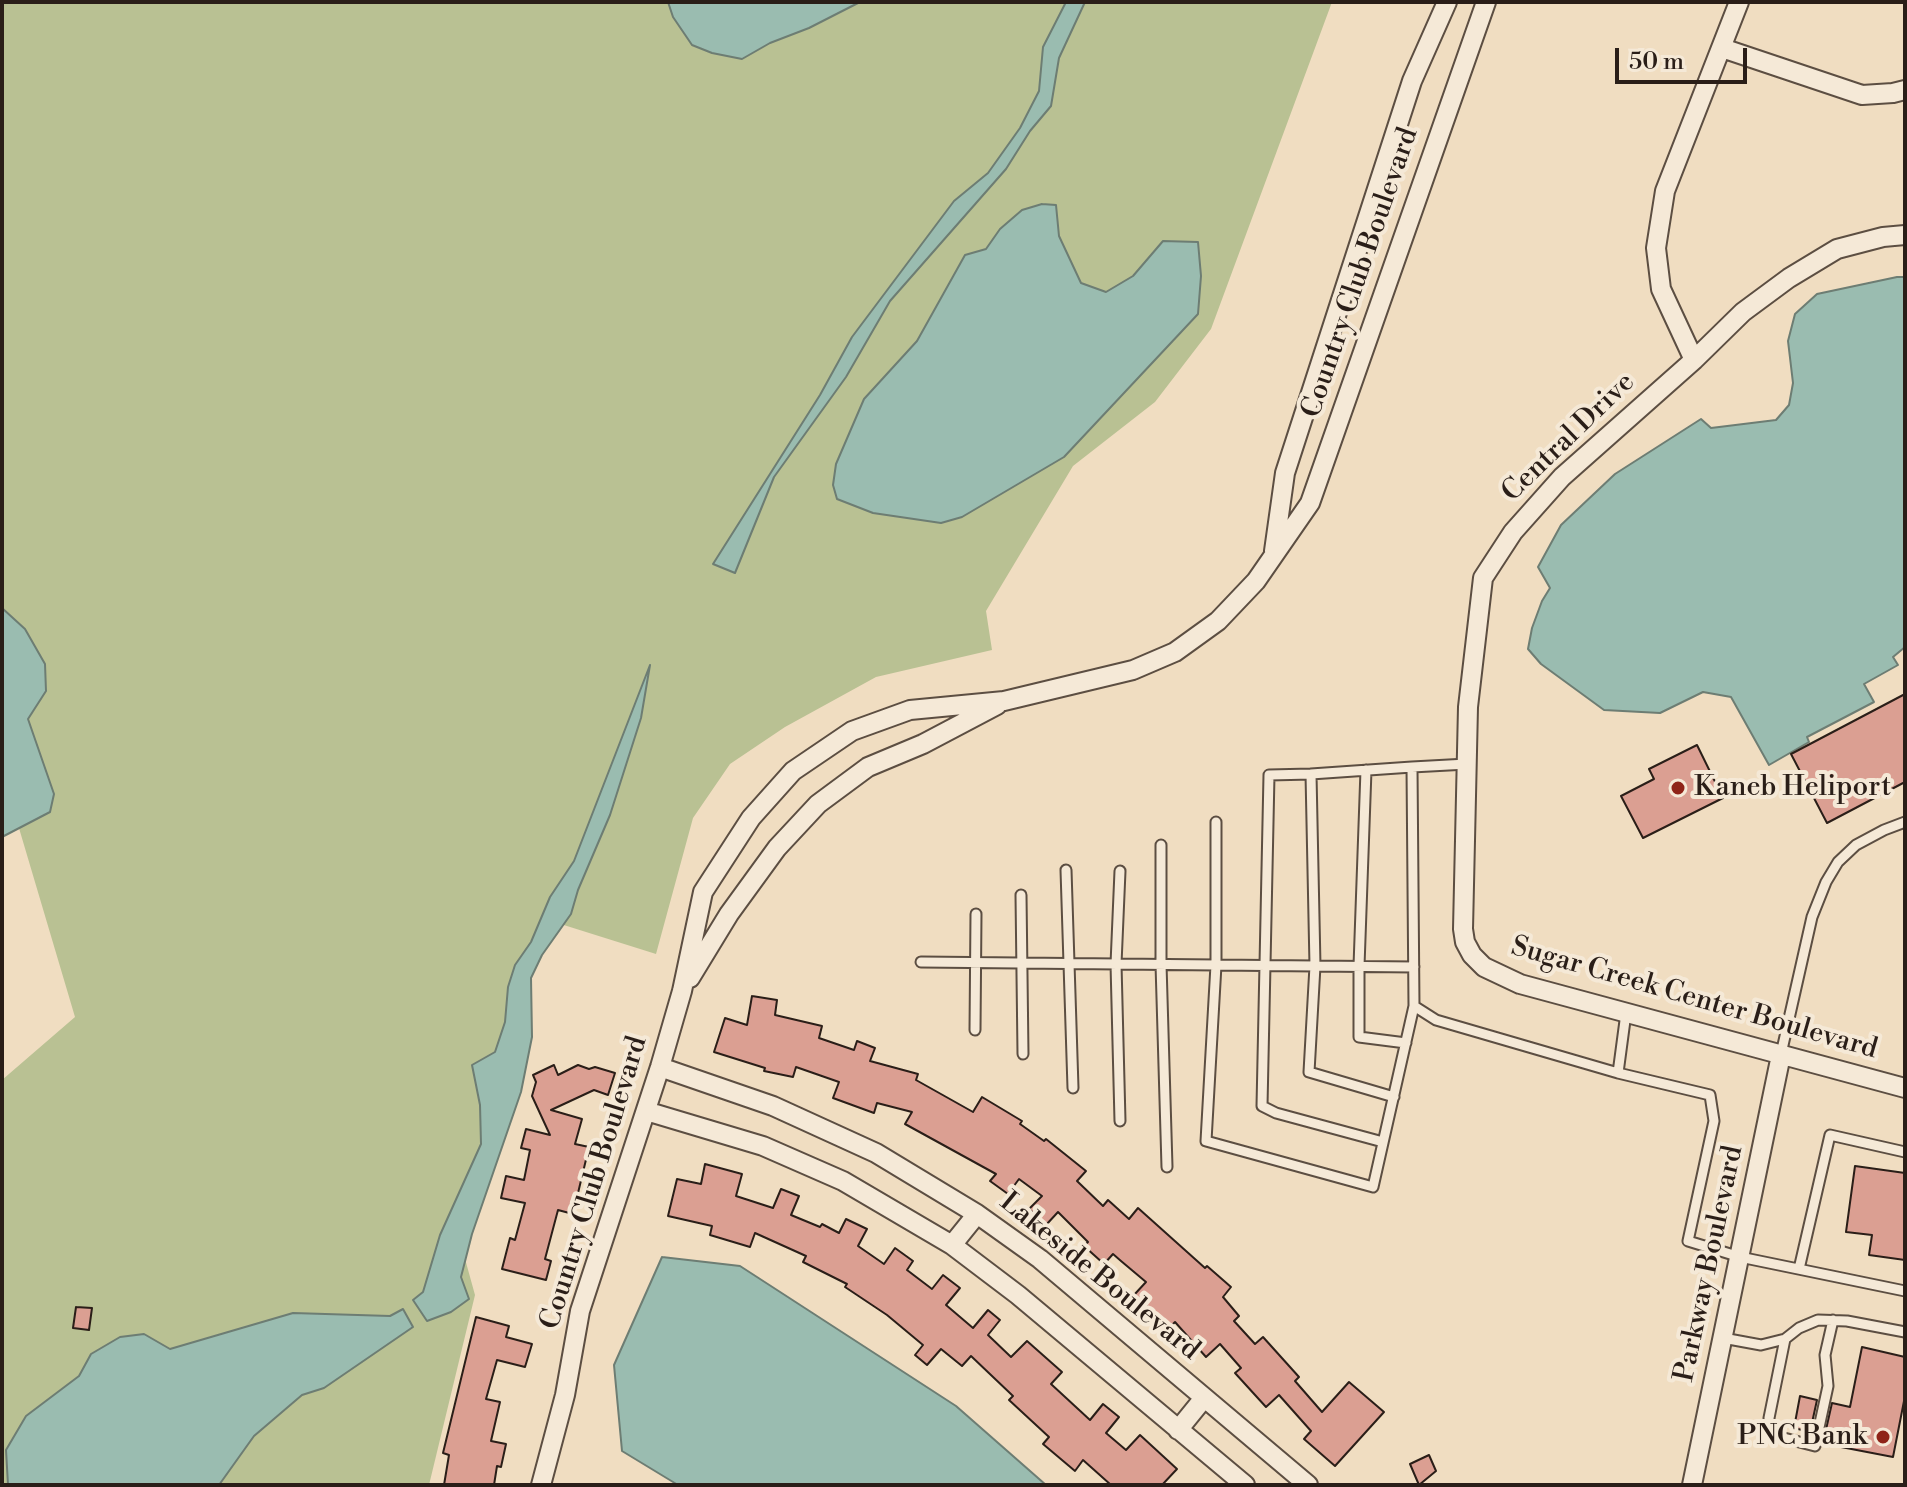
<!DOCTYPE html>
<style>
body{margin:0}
#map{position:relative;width:1907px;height:1487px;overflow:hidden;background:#f0ddc1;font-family:"Libre Bodoni",serif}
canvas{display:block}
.frame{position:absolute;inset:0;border:4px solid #2a1e18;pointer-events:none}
.scale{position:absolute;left:1615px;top:48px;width:132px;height:36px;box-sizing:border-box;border:4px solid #2a1e18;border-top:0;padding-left:10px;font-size:24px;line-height:28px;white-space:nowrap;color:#2a1e18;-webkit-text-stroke:6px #f5e9d7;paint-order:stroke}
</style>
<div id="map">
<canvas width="1907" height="1487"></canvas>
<div class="frame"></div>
<div class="scale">50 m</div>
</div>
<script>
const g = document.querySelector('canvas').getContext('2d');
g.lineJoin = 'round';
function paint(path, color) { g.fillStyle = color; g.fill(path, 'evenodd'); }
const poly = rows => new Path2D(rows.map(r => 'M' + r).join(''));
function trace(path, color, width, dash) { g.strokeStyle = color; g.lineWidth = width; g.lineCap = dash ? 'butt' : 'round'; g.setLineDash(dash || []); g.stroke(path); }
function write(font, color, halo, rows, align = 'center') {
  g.font = font + ' "Libre Bodoni",serif'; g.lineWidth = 8; g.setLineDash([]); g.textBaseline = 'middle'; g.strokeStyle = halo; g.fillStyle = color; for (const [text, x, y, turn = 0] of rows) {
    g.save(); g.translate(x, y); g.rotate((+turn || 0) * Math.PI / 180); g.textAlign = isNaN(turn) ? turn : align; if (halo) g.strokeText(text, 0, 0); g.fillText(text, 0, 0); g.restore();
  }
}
paint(poly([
 [2,2,1332,2,1211,329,1155,402,1073,466,986,611,992,650,876,677,785,727,730,764,693,818,656,954,551,921,519,984,462,1248,475,1295,429,1485,2,1485,2,1080,75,1017,8,791,2,779]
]), '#b9c193');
const water = poly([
 [668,2,860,2,809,28,770,43,742,59,712,53,692,45,673,17,668,2],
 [1066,2,1085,2,1059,58,1051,106,1030,131,1006,169,890,301,846,377,774,477,735,573,713,564,820,395,852,337,954,201,988,173,1020,128,1039,91,1043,47,1066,2],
 [1042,204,1056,205,1059,236,1081,283,1106,292,1133,276,1163,241,1198,242,1201,276,1198,314,1064,457,962,517,941,523,873,513,837,499,833,485,836,464,864,399,917,341,965,255,986,249,1000,229,1022,210,1042,204],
 [1897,277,1905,277,1905,647,1893,657,1898,665,1864,684,1874,702,1807,737,1809,742,1769,765,1731,697,1703,692,1660,713,1604,710,1541,664,1528,649,1532,628,1542,601,1550,588,1538,567,1561,525,1615,474,1701,419,1711,428,1776,420,1789,405,1793,383,1788,341,1795,314,1817,294,1897,277],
 [2,608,25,629,45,664,46,691,28,719,54,794,50,812,2,837,2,608],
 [650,665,641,718,610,815,578,890,571,914,542,955,531,978,532,1037,521,1092,472,1234,461,1277,469,1299,451,1312,427,1321,413,1300,423,1292,440,1235,481,1144,480,1105,472,1065,495,1052,505,1022,508,987,515,965,531,942,550,897,574,861,650,665],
 [662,1257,740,1266,956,1406,1046,1485,678,1485,622,1451,614,1365,662,1257],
 [403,1309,413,1327,324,1388,302,1395,254,1436,219,1485,8,1485,6,1450,26,1416,79,1376,91,1354,120,1337,144,1334,170,1349,293,1313,390,1316,403,1309]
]);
paint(water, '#9abcb0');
trace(water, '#6d7d73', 2);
const building = poly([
 [1905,694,1905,782,1827,823,1791,754,1905,694],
 [1697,745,1723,798,1643,838,1621,796,1654,779,1649,769,1697,745],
 [752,996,777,1000,775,1015,822,1026,819,1038,854,1050,857,1041,875,1048,870,1061,918,1074,916,1080,973,1112,982,1097,1022,1121,1020,1124,1044,1141,1046,1139,1086,1171,1077,1181,1103,1206,1108,1200,1129,1219,1138,1208,1205,1268,1207,1266,1231,1287,1223,1297,1239,1316,1234,1321,1255,1344,1263,1337,1299,1377,1295,1381,1322,1412,1349,1382,1384,1412,1335,1466,1304,1439,1311,1431,1279,1395,1266,1407,1235,1373,1241,1368,1220,1344,1206,1357,1175,1322,1170,1327,1134,1295,1146,1282,1121,1261,1113,1254,1104,1264,1084,1246,1088,1242,1058,1212,1046,1225,1029,1209,1042,1196,1019,1179,1008,1194,990,1181,996,1174,905,1124,912,1112,877,1103,874,1113,833,1098,839,1082,796,1067,793,1077,764,1071,765,1068,714,1052,725,1018,747,1025,752,996],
 [554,1065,558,1075,578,1065,589,1069,595,1067,615,1073,608,1095,594,1090,551,1110,582,1119,575,1144,589,1147,573,1214,558,1210,545,1259,551,1261,546,1280,502,1269,510,1238,515,1240,525,1203,501,1198,506,1176,524,1180,530,1150,521,1148,526,1129,550,1135,532,1096,536,1082,533,1075,554,1065],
 [705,1164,742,1174,736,1196,773,1208,781,1189,799,1196,791,1215,820,1227,822,1224,839,1233,846,1219,867,1229,858,1246,884,1264,895,1248,913,1261,907,1270,932,1289,943,1275,960,1288,946,1305,973,1328,988,1310,1000,1320,988,1335,1011,1357,1027,1341,1062,1372,1051,1384,1090,1420,1103,1404,1119,1417,1106,1433,1126,1450,1140,1435,1177,1469,1162,1485,1111,1485,1083,1460,1075,1471,1043,1444,1049,1437,1009,1400,1013,1396,971,1356,962,1366,941,1349,927,1365,915,1355,923,1345,887,1315,845,1287,847,1284,803,1262,806,1256,755,1233,750,1247,710,1235,712,1226,668,1216,677,1179,701,1184,705,1164],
 [1855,1166,1905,1173,1905,1260,1869,1255,1872,1235,1846,1232,1855,1166],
 [76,1307,92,1308,89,1330,73,1328,76,1307],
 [476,1317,509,1326,506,1337,532,1344,525,1367,497,1360,486,1399,500,1402,491,1441,506,1444,501,1467,497,1466,494,1485,444,1485,449,1455,443,1453,476,1317],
 [1862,1347,1905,1357,1905,1396,1893,1457,1841,1447,1843,1438,1825,1434,1832,1403,1850,1407,1862,1347],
 [1800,1396,1817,1400,1810,1432,1794,1428,1800,1396],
 [1429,1455,1436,1471,1419,1485,1410,1464,1429,1455]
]);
paint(building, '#db9f92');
trace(building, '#2a1e18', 2);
const lane = poly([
 [1467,764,1412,767,1414,1006,1436,1020,1618,1073],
 [1366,770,1359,966,1359,1037,1406,1043],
 [1311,774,1269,775,1262,1106,1276,1113,1383,1142],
 [1216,822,1216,965,1206,1141,1373,1187,1414,1006],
 [1161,845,1161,964,1167,1167],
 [1066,870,1073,1088],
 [1120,871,1116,964,1120,1121],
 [1021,895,1023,1054],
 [921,962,1414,967],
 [1626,1013,1618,1073,1710,1095,1714,1121,1688,1241,1740,1257,1905,1291],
 [975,1030,976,914],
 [1781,1054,1812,917,1826,882,1838,862,1856,845,1884,830,1905,822],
 [1394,1097,1309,1072,1315,966,1311,774,1412,767],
 [1799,1269,1830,1135,1905,1152],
 [1723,1338,1761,1345,1785,1339,1799,1328,1818,1320,1847,1321,1905,1332],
 [1785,1339,1769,1418,1770,1430,1780,1437,1815,1446,1828,1386,1825,1355,1833,1320]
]);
const street = poly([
 [1722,48,1862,95,1893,93,1905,90],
 [1905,235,1883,237,1837,249,1789,278,1743,312,1694,360,1562,477,1513,532,1483,578,1468,707,1463,929,1465,942,1472,955,1484,967,1520,984,1905,1088],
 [1694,360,1661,289,1656,248,1665,191,1739,2],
 [1274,551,1285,473,1412,81,1447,2],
 [690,978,729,914,777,848,818,804,868,767,923,744,997,705],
 [660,1067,773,1106,876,1153,977,1214,1040,1259,1308,1485],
 [646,1111,763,1146,843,1181,952,1245,1018,1295,1245,1485],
 [952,1245,977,1214],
 [1178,1430,1204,1398],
 [541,1485,565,1395,580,1311,660,1067,682,991,703,892,751,818,793,771,852,731,910,710,1004,701,1133,670,1175,652,1218,621,1256,581,1310,503,1486,2],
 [1692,1485,1781,1055]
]);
trace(lane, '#5c4e42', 13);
trace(street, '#5c4e42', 22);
trace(lane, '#f5e9d7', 9);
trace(street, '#f5e9d7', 18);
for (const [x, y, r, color] of [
 [1678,788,8,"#8f2418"],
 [1883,1437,8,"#8f2418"]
]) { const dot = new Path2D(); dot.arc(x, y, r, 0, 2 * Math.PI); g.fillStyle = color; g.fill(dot); trace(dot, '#f5e9d7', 3); }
write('28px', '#2a1e18', '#f5e9d7', [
 ["Country Club Boulevard",1361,273,-71],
 ["Central Drive",1569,438,-44],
 ["Sugar Creek Center Boulevard",1694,999,16],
 ["Country Club Boulevard",595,1183,-73],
 ["Parkway Boulevard",1710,1264,-78],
 ["Lakeside Boulevard",1099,1277,39]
]);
write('28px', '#2a1e18', '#f5e9d7', [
 ["Kaneb Heliport",1694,788],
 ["PNC Bank",1867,1437,"right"]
], 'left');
</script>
